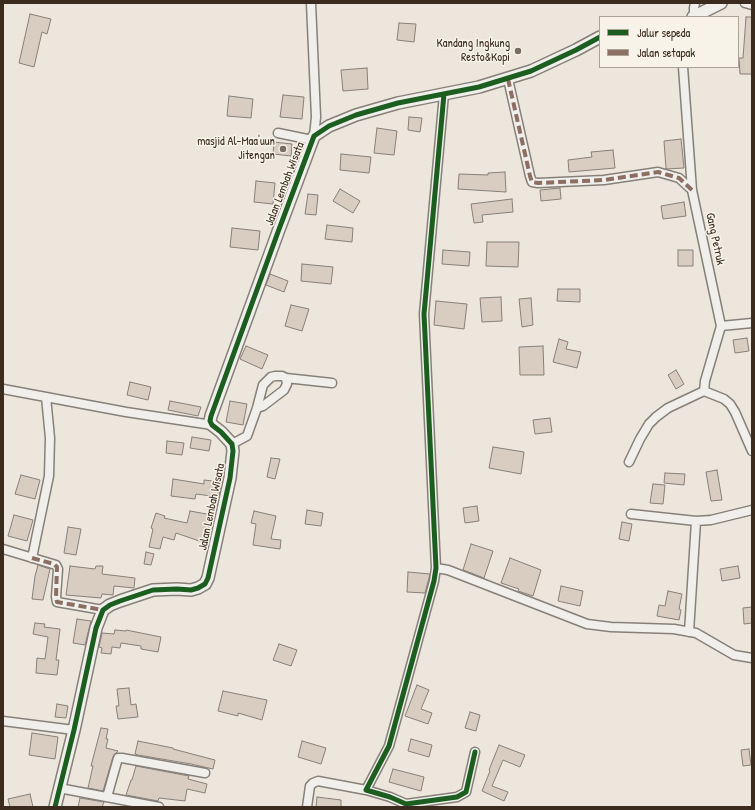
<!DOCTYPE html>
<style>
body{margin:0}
#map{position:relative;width:755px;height:810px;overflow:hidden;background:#ede6dd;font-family:"Patrick Hand",sans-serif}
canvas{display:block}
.frame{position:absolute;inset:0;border:4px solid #3b2a1e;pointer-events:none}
.legend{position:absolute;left:599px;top:16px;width:140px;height:52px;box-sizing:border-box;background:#f7f3e8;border:1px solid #aca397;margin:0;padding:5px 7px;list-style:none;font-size:12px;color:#3b2a1e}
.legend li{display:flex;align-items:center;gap:8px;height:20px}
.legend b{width:20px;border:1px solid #aca397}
</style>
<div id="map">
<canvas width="755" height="810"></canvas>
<div class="frame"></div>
<ul class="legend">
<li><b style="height:5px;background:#1b5e20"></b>Jalur sepeda</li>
<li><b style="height:5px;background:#8d6e63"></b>Jalan setapak</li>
</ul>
</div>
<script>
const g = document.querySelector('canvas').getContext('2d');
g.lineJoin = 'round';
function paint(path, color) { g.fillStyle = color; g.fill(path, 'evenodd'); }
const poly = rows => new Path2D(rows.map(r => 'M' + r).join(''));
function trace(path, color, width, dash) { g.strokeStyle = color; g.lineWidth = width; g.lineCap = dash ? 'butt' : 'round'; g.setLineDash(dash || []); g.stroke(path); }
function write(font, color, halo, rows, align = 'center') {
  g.font = font + ' "Patrick Hand",sans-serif'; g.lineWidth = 3; g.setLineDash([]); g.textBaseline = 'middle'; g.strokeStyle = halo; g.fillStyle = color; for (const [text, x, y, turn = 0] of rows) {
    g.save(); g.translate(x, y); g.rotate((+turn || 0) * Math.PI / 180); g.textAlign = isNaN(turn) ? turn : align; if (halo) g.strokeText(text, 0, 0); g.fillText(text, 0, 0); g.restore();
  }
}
const building = poly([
 [30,14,51,19,47,34,42,32,34,67,19,63,30,14],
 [746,17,752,17,752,74,740,74,739,58,743,58,746,17],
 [399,23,416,24,414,42,397,40,399,23],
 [367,68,368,89,343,91,341,70,367,68],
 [283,95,304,97,302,119,280,117,283,95],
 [229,96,253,99,251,118,227,116,229,96],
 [409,117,422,118,420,132,408,130,409,117],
 [377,128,397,131,394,155,374,153,377,128],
 [681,139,684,168,666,169,664,141,681,139],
 [274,142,292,144,291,156,273,154,274,142],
 [613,150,615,168,569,172,568,160,592,157,591,152,613,150],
 [341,154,371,157,369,173,340,170,341,154],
 [505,172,506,192,458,189,459,174,488,175,488,173,505,172],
 [256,181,275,183,273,204,254,202,256,181],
 [560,188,561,199,541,201,540,190,560,188],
 [340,189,360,201,353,213,333,201,340,189],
 [308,194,318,195,316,215,305,214,308,194],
 [512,199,513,212,482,215,483,222,474,223,471,204,512,199],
 [684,202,686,216,663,219,661,206,684,202],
 [327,225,353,228,352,242,325,239,327,225],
 [232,228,260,231,258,250,230,247,232,228],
 [487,242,519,242,518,267,486,266,487,242],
 [443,250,470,252,469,266,442,264,443,250],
 [678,250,693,250,693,266,678,266,678,250],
 [302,264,333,267,331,284,301,281,302,264],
 [270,274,288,281,284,292,266,285,270,274],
 [558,289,580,289,580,302,557,301,558,289],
 [501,297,502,321,482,322,480,298,501,297],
 [531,298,533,325,522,327,519,299,531,298],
 [436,301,467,304,464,329,434,325,436,301],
 [291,305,309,309,302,331,285,326,291,305],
 [747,338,749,351,735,353,733,340,747,338],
 [559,339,568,342,566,349,581,352,577,368,553,362,559,339],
 [246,346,268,355,262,369,240,359,246,346],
 [543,346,544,375,520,375,519,347,543,346],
 [676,370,684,384,676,389,668,375,676,370],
 [130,382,151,387,148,400,127,395,130,382],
 [170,401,201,407,198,416,168,410,170,401],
 [230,401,247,404,243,425,226,422,230,401],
 [550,418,552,432,535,434,533,420,550,418],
 [192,437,211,440,209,451,190,448,192,437],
 [167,441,184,443,182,455,166,453,167,441],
 [493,447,524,452,521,474,489,468,493,447],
 [271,458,280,459,275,479,267,477,271,458],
 [717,470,722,500,711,501,706,472,717,470],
 [665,473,685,474,684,485,664,483,665,473],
 [21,475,40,480,35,499,15,494,21,475],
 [173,479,204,484,204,480,221,482,219,497,196,494,195,499,171,496,173,479],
 [653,484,665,485,663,504,650,503,653,484],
 [477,506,479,521,465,523,463,508,477,506],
 [307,510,323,513,321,526,305,524,307,510],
 [190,511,212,515,205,543,176,533,174,540,163,537,160,549,149,547,153,529,151,528,156,513,165,516,164,518,187,523,190,511],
 [254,511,276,516,271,539,281,540,280,549,253,545,256,524,251,523,254,511],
 [14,515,33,520,27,541,8,536,14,515],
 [622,522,632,524,629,541,619,539,622,522],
 [68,527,81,529,76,555,64,553,68,527],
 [471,544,493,551,484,578,463,570,471,544],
 [146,552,154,554,151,565,144,564,146,552],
 [510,558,541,570,533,596,518,591,519,589,501,583,510,558],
 [38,565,50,569,43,600,32,599,35,576,38,565],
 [70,566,95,569,96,566,103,566,102,574,135,578,134,588,114,586,113,595,102,594,101,598,66,595,70,566],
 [738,566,740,578,722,581,720,569,738,566],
 [408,572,430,574,425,593,407,592,408,572],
 [561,586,583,591,580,606,558,601,561,586],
 [668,591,682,594,679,609,681,610,679,620,657,616,659,605,665,606,668,591],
 [752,607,752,623,744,624,743,608,752,607],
 [77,619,91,621,85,645,73,643,77,619],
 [35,623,45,624,44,627,60,629,56,660,59,660,57,675,36,673,37,658,45,659,48,637,33,634,35,623],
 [115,630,126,631,126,630,161,637,158,652,141,649,141,646,121,643,120,648,112,647,111,654,101,653,102,648,99,647,102,633,114,634,115,630],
 [279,644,297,650,291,666,273,660,279,644],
 [417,685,429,690,421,709,432,713,428,724,405,716,417,685],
 [129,688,131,705,136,704,138,717,118,719,116,706,119,706,117,689,129,688],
 [223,691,267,700,262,720,238,713,238,716,218,711,223,691],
 [57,704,68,706,66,718,55,717,57,704],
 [470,712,480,715,476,731,465,728,470,712],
 [101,728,108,729,106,739,108,739,106,748,118,751,113,757,103,791,88,788,93,766,91,766,101,728],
 [32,733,58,737,55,759,29,755,32,733],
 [411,739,432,745,429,757,408,751,411,739],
 [138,741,173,748,173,749,215,760,213,769,191,764,138,755,135,754,138,741],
 [302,741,326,748,321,764,298,757,302,741],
 [499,745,525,755,520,767,503,760,492,786,508,792,504,801,482,791,490,771,489,770,499,745],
 [749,749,751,765,743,766,741,750,749,749],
 [136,766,189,776,188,779,207,784,205,793,187,789,185,801,159,798,158,801,126,795,131,780,132,780,136,766],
 [393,769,424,777,421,791,389,782,393,769],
 [30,794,33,807,10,807,8,799,30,794],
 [317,797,341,800,341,807,316,807,317,797],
 [80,798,104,802,102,807,78,807,80,798]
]);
paint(building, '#d9cdc2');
trace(building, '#868079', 1);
const street = poly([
 [311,3,316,117,314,136],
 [745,3,752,5],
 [694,17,694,8,695,3],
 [683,67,692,190,721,326,705,381,704,391,724,399,730,404,735,412,752,451],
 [508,79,530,176,532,182,538,183,604,180,658,172,679,178,692,190],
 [444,94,424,314,436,568,434,581,389,746,366,790,390,797,406,804,457,797,466,792,475,752],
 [278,133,312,140],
 [721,326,752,323],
 [3,389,126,412,212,425],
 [257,408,263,406,284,390,287,384,286,378],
 [232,444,247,436,257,408,263,385,271,377,275,376,282,376,286,378,332,383],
 [629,462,640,439,649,424,656,417,668,408,704,391],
 [631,514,696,521,711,520,752,510],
 [3,549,56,565,58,569,56,597,57,602,103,610],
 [32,558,49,476,50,438,46,397],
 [436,568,448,570,587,624,611,627,674,629,696,633,734,655,752,658],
 [689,632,696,521],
 [3,721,74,730],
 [59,788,159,807],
 [107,797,118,758,122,758,205,773],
 [307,807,310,786,313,783,318,781,366,790]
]);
const secondary = poly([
 [693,17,721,3],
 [55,807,74,730,96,628,103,610,110,605,120,601,153,590,177,589,191,590,198,588,205,584,208,578,230,478,233,451,232,444,221,432,212,425,210,421,211,416,278,232,314,136,329,126,356,115,398,103,479,87,531,71,576,50,600,37]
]);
trace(street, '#868079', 11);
trace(secondary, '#868079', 14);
trace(street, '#f1efeb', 8);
trace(secondary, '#f1efeb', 11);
trace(poly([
 [508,79,530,176,532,182,538,183,604,180,658,172,679,178,692,190],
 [32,558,54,564,57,567,56,597,57,602,103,610]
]), '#8d6e63', 4, [8, 4]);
trace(poly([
 [444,94,424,314,436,568,434,581,389,746,366,790,390,797,406,804,457,797,466,792,475,752],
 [55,807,74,730,96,628,103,610,110,605,120,601,153,590,177,589,191,590,198,588,205,584,208,578,230,478,233,451,232,444,221,432,212,425,210,421,211,416,278,232,314,136,329,126,356,115,398,103,479,87,531,71,576,50,600,37]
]), '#1b5e20', 5);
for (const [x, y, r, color] of [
 [518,51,4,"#796c61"],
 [283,149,4,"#796c61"]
]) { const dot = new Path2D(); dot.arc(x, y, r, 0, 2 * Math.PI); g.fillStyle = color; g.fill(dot); trace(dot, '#f7f3e8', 1.5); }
write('12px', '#3b2a1e', '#f7f3e8', [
 ["Kandang Ingkung",510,44],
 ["Resto&Kopi",510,58],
 ["masjid Al-Maa'uun",275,142],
 ["Jitengan",275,156]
], 'right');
write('12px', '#3b2a1e', '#f7f3e8', [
 ["Jalan Lembah Wisata",285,184,-69],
 ["Gang Petruk",715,239,78],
 ["Jalan Lembah Wisata",212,507,-78]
]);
</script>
